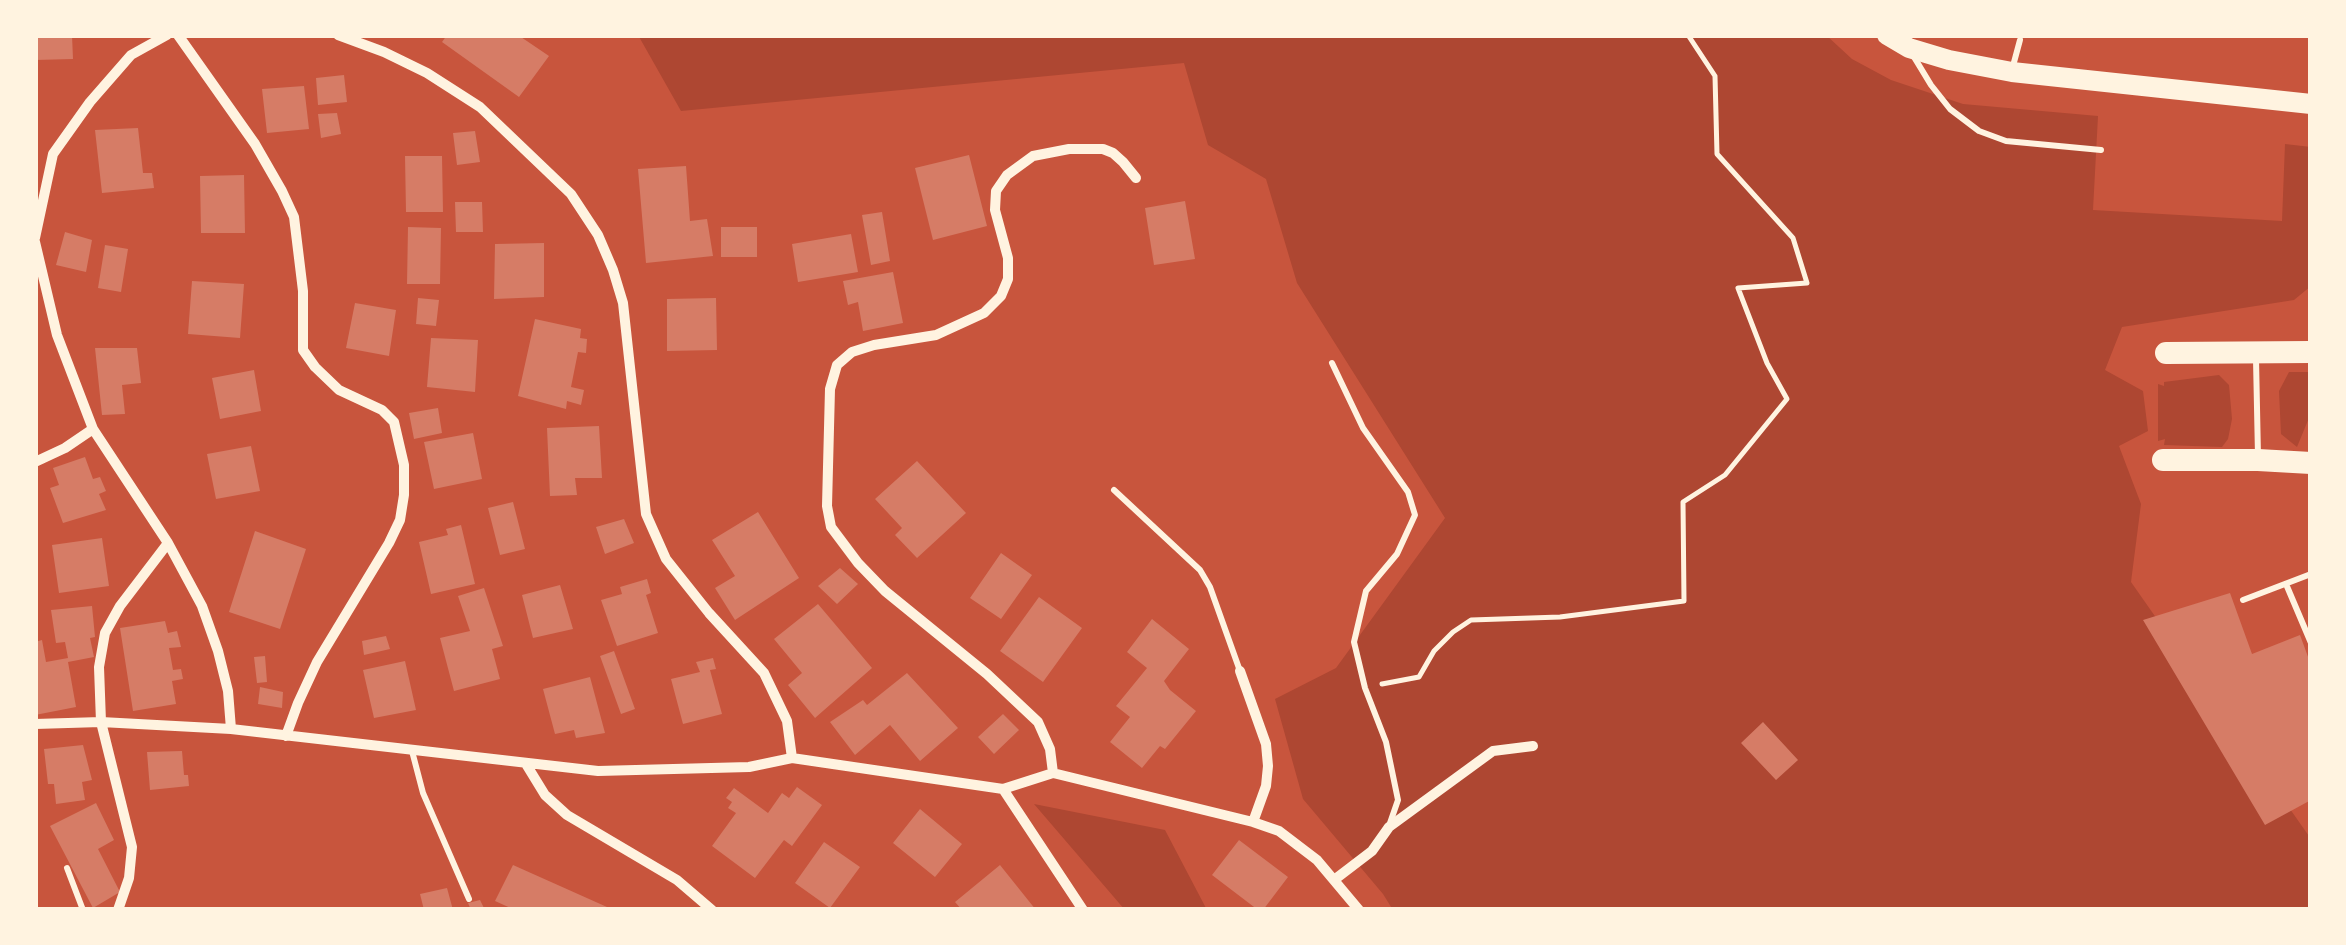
<!DOCTYPE html>
<style>
body{margin:0}
#map{position:relative;width:2346px;height:945px;overflow:hidden;background:#c8553d;font-family:"Sofia Sans Condensed",sans-serif}
canvas{display:block}
.frame{position:absolute;inset:0;border:38px solid #fff3e0;pointer-events:none}
</style>
<div id="map">
<canvas width="2346" height="945"></canvas>
<div class="frame"></div>
</div>
<script>
const g = document.querySelector('canvas').getContext('2d');
g.lineJoin = 'round';
function paint(path, color) { g.fillStyle = color; g.fill(path, 'evenodd'); }
const poly = rows => new Path2D(rows.map(r => 'M' + r).join(''));
function trace(path, color, width, dash) { g.strokeStyle = color; g.lineWidth = width; g.lineCap = dash ? 'butt' : 'round'; g.setLineDash(dash || []); g.stroke(path); }
paint(poly([
 [638,35,1826,35,1852,59,1891,80,1963,104,2098,116,2093,210,2282,221,2285,144,2311,147,2311,286,2294,300,2122,327,2105,370,2143,391,2148,431,2119,446,2141,504,2131,582,2311,839,2311,910,1393,910,1383,894,1303,799,1275,699,1336,668,1445,518,1297,283,1266,179,1208,145,1184,63,681,111],
 [2289,372,2311,372,2311,413,2297,447,2281,434,2279,391],
 [2219,375,2229,385,2232,419,2228,439,2222,447,2164,445,2165,439,2158,441,2158,384,2164,386,2164,382],
 [1034,804,1165,830,1207,910,1125,910]
]), '#ae4732');
paint(poly([
 [35,35,72,35,73,59,35,60],
 [447,35,518,35,549,56,519,97,442,42],
 [344,75,347,102,318,105,316,78],
 [304,86,309,129,267,133,262,89],
 [337,113,341,134,321,138,318,114],
 [138,128,143,173,152,173,154,188,102,193,95,130],
 [475,131,480,162,457,165,453,133],
 [969,155,987,226,933,240,915,168],
 [405,156,442,156,443,212,406,212],
 [686,166,690,221,707,219,713,256,646,263,638,169],
 [244,175,245,233,201,233,200,176],
 [1185,201,1195,259,1154,265,1145,208],
 [455,202,482,202,483,232,456,232],
 [882,212,890,261,871,265,862,215],
 [408,227,441,228,440,284,407,284],
 [721,227,757,227,757,257,721,257],
 [65,232,92,240,86,272,56,265],
 [851,234,858,272,798,282,792,244],
 [544,243,544,297,494,299,495,244],
 [105,245,128,249,121,292,98,288],
 [893,272,903,323,863,331,858,302,848,305,843,281],
 [192,281,244,284,240,338,188,334],
 [418,298,439,300,436,326,416,324],
 [716,298,717,350,667,351,667,299],
 [355,303,396,310,389,356,346,348],
 [535,319,581,329,580,338,587,339,586,353,578,352,571,387,584,390,581,405,567,401,566,409,518,396],
 [431,338,478,340,475,392,427,387],
 [95,348,137,348,141,383,122,385,125,414,102,415],
 [254,370,261,411,220,419,212,378],
 [438,408,442,433,414,439,409,413],
 [599,426,602,478,575,478,577,495,550,496,547,428],
 [473,433,482,479,434,489,424,442],
 [251,446,260,491,216,499,207,454],
 [85,457,93,479,100,477,106,491,99,494,106,510,63,523,50,488,59,485,53,468],
 [917,461,966,513,917,558,895,535,902,528,875,499],
 [513,502,525,549,500,555,488,508],
 [758,512,799,578,735,620,715,588,735,576,712,540],
 [624,519,634,543,605,554,596,527],
 [461,525,475,584,431,594,419,542,448,535,446,529],
 [255,531,306,549,280,629,229,612],
 [102,538,109,586,59,593,52,545],
 [1001,553,1032,575,1001,619,970,598],
 [840,568,858,584,837,604,818,586],
 [647,579,651,593,646,595,658,633,617,646,601,600,622,594,620,587],
 [560,585,573,629,533,638,522,595],
 [484,588,503,646,492,649,500,679,454,691,440,638,470,631,458,596],
 [2230,593,2252,654,2300,635,2311,665,2311,800,2265,825,2143,620],
 [1039,597,1082,628,1043,682,1000,651],
 [818,604,872,668,815,718,788,685,802,673,774,639],
 [92,606,95,637,90,638,94,657,68,662,76,707,35,715,35,642,42,640,46,662,68,658,65,642,56,643,51,610],
 [1152,619,1189,649,1164,681,1170,690,1196,711,1165,749,1160,746,1142,768,1110,742,1130,717,1116,706,1147,668,1127,652],
 [165,621,168,633,177,631,181,647,169,648,173,670,181,669,183,679,172,681,176,704,133,711,120,628],
 [386,636,390,649,364,655,362,641],
 [614,651,635,709,621,714,600,656],
 [265,656,267,682,257,683,254,657],
 [713,658,716,669,710,670,722,714,683,724,671,679,700,672,696,662],
 [405,661,416,710,374,718,363,670],
 [907,673,958,728,920,761,890,725,855,755,830,722,863,700,867,705],
 [590,677,605,733,576,738,574,730,555,734,543,689],
 [260,687,283,692,282,708,258,704],
 [1003,714,1019,730,994,754,978,737],
 [1763,722,1798,760,1776,780,1741,743],
 [83,745,92,780,82,782,85,800,56,804,54,784,48,784,44,749],
 [182,751,184,775,188,775,189,786,150,790,147,752],
 [797,787,822,805,792,846,784,840,755,878,712,846,736,813,728,808,732,802,726,798,734,788,768,813,782,793,789,798],
 [96,803,114,840,98,849,120,892,93,908,50,826],
 [920,809,962,844,935,877,893,843],
 [1239,840,1288,877,1263,910,1258,910,1212,875],
 [824,842,860,867,830,908,795,883],
 [513,865,607,907,606,910,515,910,495,901],
 [1000,865,1036,910,962,910,955,902],
 [447,888,453,910,424,910,420,894],
 [480,900,485,910,471,910,468,903]
]), '#d67c66');
trace(poly([
 [1382,684,1419,677,1434,651,1453,632,1471,620,1560,617,1684,601,1683,502,1725,475,1787,399,1767,363,1738,288,1807,283,1793,238,1717,154,1715,76,1688,35]
]), '#fff3e0', 5);
trace(poly([
 [1914,57,1931,85,1950,109,1979,131,2006,141,2101,150],
 [2013,66,2020,40],
 [2256,359,2258,456],
 [1332,363,1363,428,1408,492,1415,515,1397,554,1366,591,1354,642,1365,688,1386,742,1398,800,1389,826],
 [1114,490,1200,570,1210,587,1240,671],
 [2286,584,2311,643],
 [2243,600,2311,574],
 [412,751,423,793,469,899],
 [67,868,83,910]
]), '#fff3e0', 6);
trace(poly([
 [178,35,255,144,282,191,294,217,303,291,303,350,315,367,339,390,382,410,394,422,404,465,404,495,400,520,389,543,317,662,298,703,286,736],
 [338,35,384,52,427,73,480,107,571,194,598,235,613,270,623,303,646,514,666,559,709,613,764,673,787,721,792,758],
 [35,238,53,154,90,102,131,55,167,35],
 [35,242,57,335,93,429,168,543,202,606,218,651,228,691,231,729],
 [35,462,65,448,93,429],
 [1240,671,1266,744,1268,766,1266,786,1253,822],
 [35,724,101,722,231,729,598,771,749,767,792,758,1003,789,1053,773,1253,822,1279,831,1317,860,1359,910],
 [526,764,545,795,567,815,677,880,712,910],
 [1053,773,1050,749,1038,722,987,674,885,591,858,563,831,527,827,506,830,389,837,365,852,352,874,345,936,335,984,313,1001,296,1008,279,1008,258,995,210,996,191,1007,175,1033,156,1069,149,1103,149,1113,153,1123,162,1136,178],
 [1003,789,1083,910],
 [1334,880,1372,851,1389,827,1493,751,1533,746],
 [118,910,129,878,132,847,101,722,99,667,105,633,120,606,168,543]
]), '#fff3e0', 10);
trace(poly([
 [1887,35,1909,48,1949,60,2012,72,2311,104]
]), '#fff3e0', 20);
trace(poly([
 [2166,353,2311,352],
 [2163,460,2258,460,2311,463]
]), '#fff3e0', 22);
</script>
